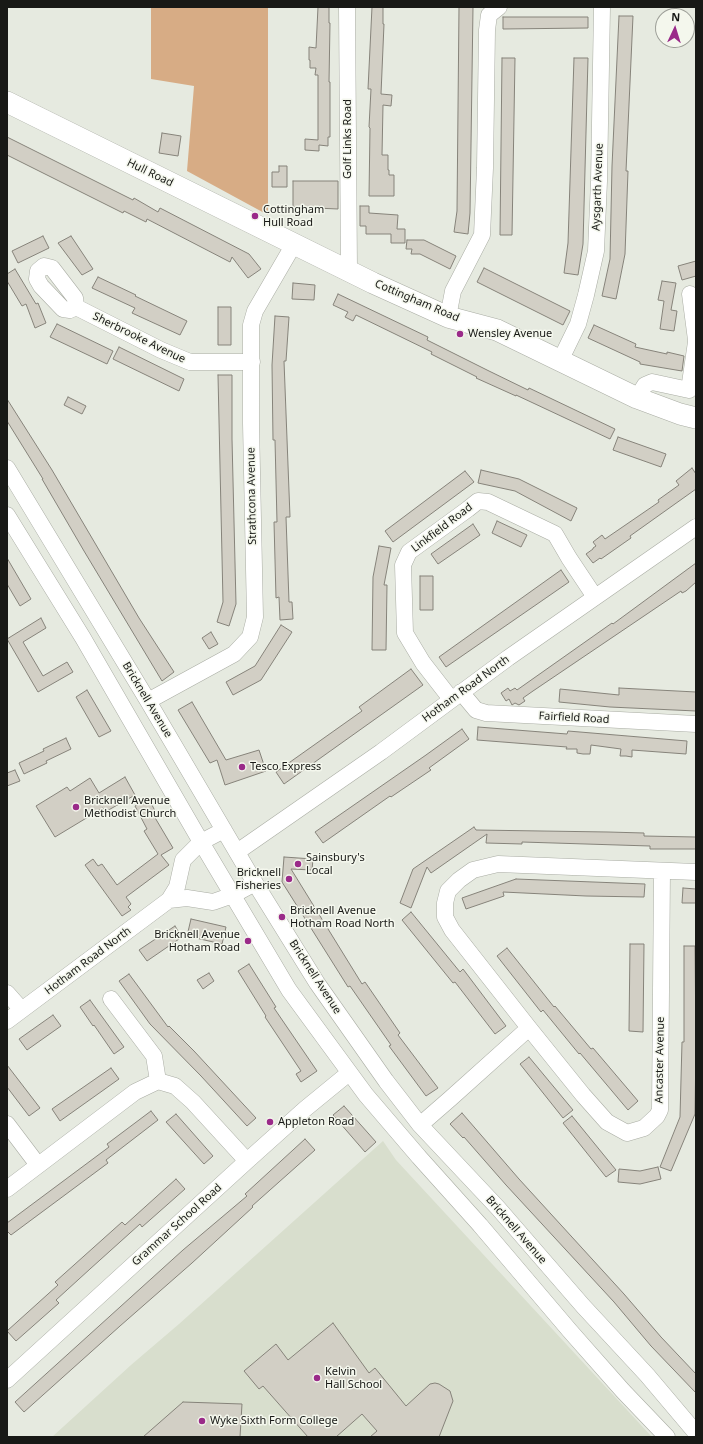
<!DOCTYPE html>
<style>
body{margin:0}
#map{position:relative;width:703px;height:1444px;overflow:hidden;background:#e6eae0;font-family:"Noto Sans",sans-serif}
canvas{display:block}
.frame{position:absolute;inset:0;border:8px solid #181916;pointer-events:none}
.north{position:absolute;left:655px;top:8px;width:40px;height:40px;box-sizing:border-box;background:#f4f7ed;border:1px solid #9c9e97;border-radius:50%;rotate:4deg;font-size:11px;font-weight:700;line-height:16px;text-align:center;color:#181916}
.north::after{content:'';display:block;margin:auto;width:14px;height:18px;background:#9a2a89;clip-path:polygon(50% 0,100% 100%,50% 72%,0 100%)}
</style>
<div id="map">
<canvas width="703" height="1444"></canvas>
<div class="frame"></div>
<div class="north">N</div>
</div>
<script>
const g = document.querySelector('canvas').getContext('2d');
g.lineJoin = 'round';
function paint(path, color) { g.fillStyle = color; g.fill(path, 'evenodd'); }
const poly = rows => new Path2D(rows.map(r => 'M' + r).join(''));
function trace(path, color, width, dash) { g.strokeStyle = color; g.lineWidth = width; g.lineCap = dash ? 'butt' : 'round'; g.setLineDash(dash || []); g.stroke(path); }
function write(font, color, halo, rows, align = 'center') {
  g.font = font + ' "Noto Sans",sans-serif'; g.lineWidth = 3; g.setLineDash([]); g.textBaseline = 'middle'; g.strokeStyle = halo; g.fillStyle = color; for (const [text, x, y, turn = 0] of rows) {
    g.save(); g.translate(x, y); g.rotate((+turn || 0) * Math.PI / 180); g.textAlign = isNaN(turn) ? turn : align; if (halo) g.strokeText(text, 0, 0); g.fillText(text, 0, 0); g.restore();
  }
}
paint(poly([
 [383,1141,396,1160,652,1437,52,1437,131,1365,179,1324]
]), '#d8decd');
paint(poly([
 [151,7,268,7,268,215,187,171,194,86,151,79]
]), '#d7ac85');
const building = poly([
 [318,7,329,7,329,23,330,23,329,82,330,82,330,137,328,137,328,146,319,145,319,151,305,150,305,139,318,140,318,75,315,75,316,68,310,68,310,60,309,60,309,47,316,48,318,7],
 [372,7,383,7,383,24,384,24,381,94,392,95,391,106,383,105,382,155,388,155,388,170,389,170,389,175,394,175,394,196,369,196,370,128,369,127,371,89,368,89,372,7],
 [459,7,473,7,470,213,468,234,454,232,457,211,459,7],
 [619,16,633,16,626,171,628,171,625,254,616,299,602,296,610,259,612,166,619,16],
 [503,17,588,17,588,28,503,29,503,17],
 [502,58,515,58,512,235,500,235,502,58],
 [574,58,588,58,583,244,578,275,564,273,568,243,574,58],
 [162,133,181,136,178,156,159,153,162,133],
 [7,137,133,200,134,198,158,212,160,208,249,254,261,269,248,278,232,257,230,262,147,219,146,222,124,211,123,213,7,155,7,137],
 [279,166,287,166,287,187,272,187,272,172,279,172,279,166],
 [293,181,338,181,338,209,293,207,293,181],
 [360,206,369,206,369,213,398,215,397,229,405,229,405,243,391,243,391,234,366,234,366,226,360,226,360,206],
 [43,236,49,248,18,263,12,251,43,236],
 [71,236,93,269,82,275,58,243,71,236],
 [407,240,424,240,456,256,450,269,420,254,411,254,412,249,406,249,407,240],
 [696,261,696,276,682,280,678,266,696,261],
 [484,268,570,311,563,325,477,282,484,268],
 [15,269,36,304,38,303,46,323,35,328,26,304,22,306,7,281,7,274,15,269],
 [98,277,136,295,135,296,187,321,180,335,132,313,135,308,92,288,98,277],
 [662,281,676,283,671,310,677,311,674,331,660,329,664,301,658,300,662,281],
 [293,283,315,285,314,300,292,299,293,283],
 [338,294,428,337,427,340,489,371,528,390,529,388,615,429,610,439,516,395,516,396,476,378,477,377,431,354,432,352,356,315,353,321,345,317,348,312,333,305,338,294],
 [218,307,231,307,231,345,218,345,218,307],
 [275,316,289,317,286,361,284,361,290,517,286,517,289,602,292,602,293,619,280,620,279,597,276,598,274,522,277,522,275,440,273,440,272,365,275,316],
 [57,324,113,351,107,364,50,337,57,324],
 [594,325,636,344,635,347,667,354,667,352,684,356,682,371,640,364,640,362,588,338,594,325],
 [119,347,184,379,179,391,113,359,119,347],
 [218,375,232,375,232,439,236,604,229,626,217,622,223,602,218,375],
 [68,397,86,406,82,414,64,405,68,397],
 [7,399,52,470,139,618,174,672,162,681,84,551,42,479,43,479,7,421,7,399],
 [618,437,666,454,661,467,613,450,618,437],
 [692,468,696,474,696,489,630,536,631,538,601,559,600,558,593,563,586,554,593,549,593,548,596,546,593,542,602,535,605,539,659,502,658,500,679,485,676,481,692,468],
 [481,470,519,479,577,508,571,521,515,491,478,483,481,470],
 [465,471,474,482,393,542,385,531,465,471],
 [497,521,527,535,521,547,492,533,497,521],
 [473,524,480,535,438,564,431,554,473,524],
 [379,546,391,548,384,585,387,585,386,650,372,650,373,577,379,546],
 [7,558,31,599,20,606,7,584,7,558],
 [696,563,696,582,686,591,682,593,681,591,533,691,523,698,525,701,519,705,515,703,512,705,509,699,506,701,501,693,508,688,510,691,515,688,517,690,612,623,613,624,696,563],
 [561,570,569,582,446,667,439,657,561,570],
 [420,576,433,576,433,610,420,610,420,576],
 [41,618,46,628,23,642,43,676,67,662,73,672,38,692,7,639,41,618],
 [281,625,292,632,261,680,233,695,226,682,255,666,281,625],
 [211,632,218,644,209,649,202,638,211,632],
 [411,669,423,685,284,784,276,772,362,711,359,707,411,669],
 [619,688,696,692,696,711,610,707,559,702,560,689,619,695,619,688],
 [87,690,111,731,99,737,76,697,87,690],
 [192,702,226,760,259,750,266,771,225,785,217,760,210,763,178,710,192,702],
 [478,727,567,734,568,731,687,741,686,754,632,750,632,757,626,756,620,756,621,749,591,745,590,754,583,754,577,753,577,749,566,749,567,747,477,740,478,727],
 [462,729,469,739,429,768,431,770,391,797,390,796,323,843,315,832,426,755,462,729],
 [66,738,71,749,46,761,47,763,24,774,19,763,44,751,43,749,66,738],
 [15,770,20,781,7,786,7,773,15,770],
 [125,777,135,795,105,812,103,808,55,837,36,806,67,787,70,791,90,778,99,793,125,777],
 [149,799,157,815,154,816,173,848,161,855,169,865,126,897,131,904,128,907,131,910,122,916,85,865,93,859,98,866,102,864,117,885,158,854,144,831,147,829,135,806,149,799],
 [474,827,476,830,608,832,644,833,644,836,696,837,696,849,650,849,650,846,522,842,522,844,486,843,487,834,431,873,427,867,411,908,400,903,413,869,474,827],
 [284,857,313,859,312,870,291,869,362,984,365,982,400,1033,398,1035,438,1088,426,1096,389,1046,391,1045,350,986,348,987,282,882,284,857],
 [516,879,645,884,644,897,586,896,503,892,504,896,466,909,462,898,516,879],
 [683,888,696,889,696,903,682,903,683,888],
 [411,912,460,972,463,969,506,1026,495,1034,455,982,453,983,402,920,411,912],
 [191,919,226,927,222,944,187,936,191,919],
 [175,926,182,937,147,961,139,950,175,926],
 [630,944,644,944,643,1032,629,1031,630,944],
 [684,946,695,946,696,1044,695,1114,671,1171,660,1167,680,1117,682,1042,684,1042,684,946],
 [507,948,554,1007,555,1006,591,1049,593,1048,638,1101,628,1110,580,1053,579,1054,543,1010,541,1012,497,956,507,948],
 [249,964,276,1007,274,1008,317,1071,301,1082,296,1074,301,1071,265,1017,266,1016,238,971,249,964],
 [209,973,214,981,203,989,197,980,209,973],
 [129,974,168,1027,169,1026,194,1051,256,1118,247,1126,201,1076,150,1024,119,981,129,974],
 [90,1000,124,1047,114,1054,94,1025,93,1026,80,1007,90,1000],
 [53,1015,61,1026,27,1050,19,1039,53,1015],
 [529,1057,573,1110,563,1118,520,1064,529,1057],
 [7,1065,40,1108,29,1116,7,1087,7,1065],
 [111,1068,119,1079,60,1121,52,1109,111,1068],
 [344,1106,376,1142,365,1152,333,1115,344,1106],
 [151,1111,158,1120,106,1160,108,1163,11,1235,7,1231,7,1223,109,1147,107,1144,151,1111],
 [462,1113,519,1179,624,1294,661,1337,696,1374,696,1393,651,1346,614,1302,506,1185,464,1137,463,1138,450,1124,462,1113],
 [176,1114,213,1156,204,1164,166,1122,176,1114],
 [572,1116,616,1170,606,1177,563,1123,572,1116],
 [305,1139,315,1150,252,1206,253,1207,192,1263,120,1326,24,1412,15,1402,183,1250,247,1196,245,1194,305,1139],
 [658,1167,661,1179,640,1184,618,1182,619,1169,640,1171,658,1167],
 [176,1179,185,1189,142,1227,140,1224,90,1269,56,1300,59,1303,16,1341,7,1331,58,1285,55,1282,122,1222,125,1225,176,1179],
 [333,1323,369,1373,375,1368,406,1406,430,1384,435,1383,439,1384,450,1391,453,1401,439,1437,370,1437,377,1431,362,1414,336,1437,308,1437,263,1386,259,1389,244,1371,276,1344,288,1360,333,1323],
 [183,1402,242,1404,240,1437,143,1437,183,1402]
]);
paint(building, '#d2cfc5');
trace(building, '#86837a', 1);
const minor = poly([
 [347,7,349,270],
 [690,294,696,340],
 [76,307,75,298,52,268,44,266,38,271,37,279,41,286,63,309,70,310,76,307,161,350,190,362,252,362],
 [448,317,453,291,482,235,485,168,487,30,489,15,499,7],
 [560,361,578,324,586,295,596,251,599,181,602,7],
 [637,398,645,385,652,382,689,390,696,342],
 [7,468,148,701,255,883,317,983,386,1081,420,1125,498,1208,583,1306,647,1375,696,1433],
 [7,515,83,638,201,842,289,990,330,1046,366,1095,419,1157,480,1225,570,1331,623,1391,667,1437],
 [461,692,476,710,486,713,696,724],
 [451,699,423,663,405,633,403,565,409,552,468,509,478,501,488,502,555,534,569,558,595,597],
 [148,701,234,654,250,637,255,617,251,423,251,325,255,311,294,244],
 [237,852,381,752,508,658,696,527],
 [662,871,660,1110,657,1116,644,1128,627,1133,607,1122,583,1095,529,1028,452,930,445,917,445,903,448,891,459,880,473,870,498,864,696,872],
 [169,900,187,898,213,902,233,895,255,883],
 [7,993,22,1010],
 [111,999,154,1056,158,1081],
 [7,1021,169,900,177,887,183,860,201,842,224,830],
 [7,1124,38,1165],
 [420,1125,451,1098,529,1028],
 [7,1189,135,1092,158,1081,175,1086,193,1102,247,1161],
 [7,1380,247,1161,305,1109,349,1073]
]);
const major = poly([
 [7,102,373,283,448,317,497,330,637,398,680,414,696,418]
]);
trace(minor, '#a9aca3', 17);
trace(major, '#a9aca3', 22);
trace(minor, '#fff', 16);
trace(major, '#fff', 21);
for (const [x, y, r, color] of [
 [255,216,4,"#9a2a89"],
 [460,334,4,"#9a2a89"],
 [242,767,4,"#9a2a89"],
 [76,807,4,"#9a2a89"],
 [298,864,4,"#9a2a89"],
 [289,879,4,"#9a2a89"],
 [282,917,4,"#9a2a89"],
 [248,941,4,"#9a2a89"],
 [270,1122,4,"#9a2a89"],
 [317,1378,4,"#9a2a89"],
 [202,1421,4,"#9a2a89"]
]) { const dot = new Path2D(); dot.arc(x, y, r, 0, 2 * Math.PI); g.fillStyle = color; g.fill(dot); trace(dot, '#f4f7ed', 1.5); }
write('11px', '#181916', '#f4f7ed', [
 ["Golf Links Road",348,139,-90],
 ["Hull Road",150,173,26],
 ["Aysgarth Avenue",598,187,-88],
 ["Cottingham Road",417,301,23],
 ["Sherbrooke Avenue",139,338,26],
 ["Strathcona Avenue",252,496,-91],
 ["Linkfield Road",442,528,-37],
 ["Hotham Road North",466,689,-36],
 ["Bricknell Avenue",147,700,59],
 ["Fairfield Road",574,718,3],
 ["Hotham Road North",88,961,-37],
 ["Bricknell Avenue",315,977,57],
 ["Ancaster Avenue",660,1060,-89],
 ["Grammar School Road",177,1225,-42],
 ["Bricknell Avenue",516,1230,49]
]);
write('11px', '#181916', '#f4f7ed', [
 ["Cottingham",263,210],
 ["Hull Road",263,223],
 ["Wensley Avenue",468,334],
 ["Tesco Express",250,767],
 ["Bricknell Avenue",84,801],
 ["Methodist Church",84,814],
 ["Sainsbury's",306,858],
 ["Local",306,871],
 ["Bricknell",281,873,"right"],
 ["Fisheries",281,886,"right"],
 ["Bricknell Avenue",290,911],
 ["Hotham Road North",290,924],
 ["Bricknell Avenue",240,935,"right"],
 ["Hotham Road",240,948,"right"],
 ["Appleton Road",278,1122],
 ["Kelvin",325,1372],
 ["Hall School",325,1385],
 ["Wyke Sixth Form College",210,1421]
], 'left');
</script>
